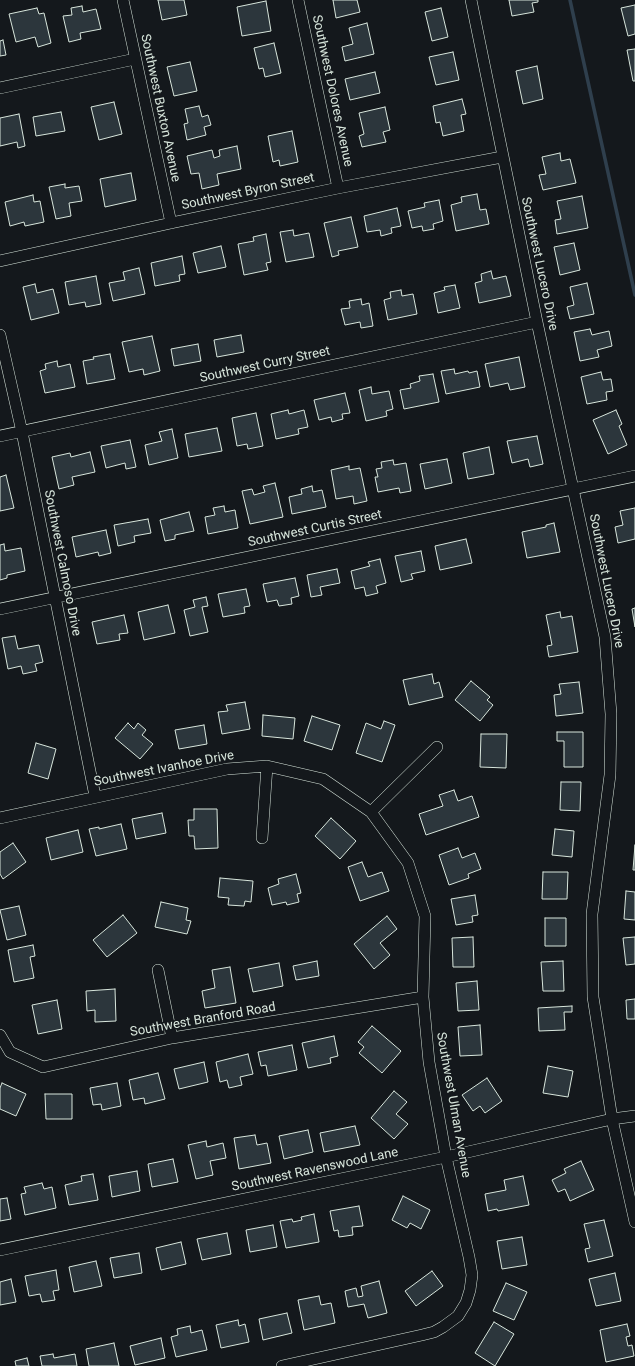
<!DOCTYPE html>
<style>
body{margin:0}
canvas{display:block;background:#14181c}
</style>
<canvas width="635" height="1366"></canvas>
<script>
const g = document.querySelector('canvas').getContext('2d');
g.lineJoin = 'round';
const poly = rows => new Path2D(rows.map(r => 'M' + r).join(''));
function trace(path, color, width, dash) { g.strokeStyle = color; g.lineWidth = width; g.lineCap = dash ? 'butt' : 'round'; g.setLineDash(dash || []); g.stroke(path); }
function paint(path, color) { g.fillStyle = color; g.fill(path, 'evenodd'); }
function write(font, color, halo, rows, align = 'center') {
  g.font = font + ' Roboto,sans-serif'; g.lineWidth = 3; g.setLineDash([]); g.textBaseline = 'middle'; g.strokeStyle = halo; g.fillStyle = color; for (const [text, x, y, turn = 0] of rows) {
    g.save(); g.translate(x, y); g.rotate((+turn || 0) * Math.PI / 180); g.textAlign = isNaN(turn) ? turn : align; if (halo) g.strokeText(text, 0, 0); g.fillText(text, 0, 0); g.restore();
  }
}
trace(poly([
 [570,0,635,295]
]), '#2f3f4d', 3.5);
const building = poly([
 [158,0,184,0,187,15,162,20,158,0],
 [333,0,357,0,360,12,336,18,333,0],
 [509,0,538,0,538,2,532,3,534,12,512,16,509,0],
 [266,1,271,31,242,36,237,7,266,1],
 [635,5,635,34,628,36,621,8,635,5],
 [82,6,83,12,96,9,101,29,80,33,81,39,69,42,63,16,72,15,71,8,82,6],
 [37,8,39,14,44,13,51,43,38,47,35,37,16,42,9,14,37,8],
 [441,8,448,37,432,41,425,12,441,8],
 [367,23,374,54,345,61,342,47,353,44,349,28,367,23],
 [3,40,6,55,0,56,0,41,3,40],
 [274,43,281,73,265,77,263,68,259,69,254,48,274,43],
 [635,49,635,81,633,81,627,50,635,49],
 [453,52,459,80,436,85,429,57,453,52],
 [190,62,197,91,174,96,167,67,190,62],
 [537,66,543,99,523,104,516,71,537,66],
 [375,72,380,93,350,100,345,79,375,72],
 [462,99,466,114,461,115,464,131,443,136,440,122,436,123,433,106,462,99],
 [114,102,122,134,99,140,91,107,114,102],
 [199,106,202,117,208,115,211,125,204,127,206,135,187,140,184,124,188,123,185,109,199,106],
 [385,107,390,130,383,132,386,142,362,147,359,136,364,134,359,113,385,107],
 [61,112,65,131,36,136,33,117,61,112],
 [19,114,25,146,18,148,17,142,0,146,0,118,19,114],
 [292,131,298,162,280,166,279,160,273,162,268,136,292,131],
 [237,146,241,169,217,174,219,185,202,189,199,173,191,174,187,156,212,150,214,158,220,156,219,150,237,146],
 [560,153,561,161,570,159,576,183,543,190,539,175,546,174,542,157,560,153],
 [131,173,136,200,105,207,100,179,131,173],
 [65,184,65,188,79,186,82,201,69,203,71,216,56,219,49,187,65,184],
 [477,194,480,210,486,209,489,224,456,231,451,205,462,202,461,197,477,194],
 [33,195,34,202,40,201,44,222,25,226,24,222,10,226,5,202,33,195],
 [582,196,588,228,557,234,555,220,561,219,557,201,582,196],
 [439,200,443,221,433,224,434,229,423,231,422,226,412,228,408,211,425,207,424,203,439,200],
 [397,208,401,226,391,228,392,233,381,236,380,230,367,232,364,216,397,208],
 [351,217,358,247,338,251,339,255,332,257,324,223,351,217],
 [293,230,294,236,309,233,314,257,286,262,280,232,293,230],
 [266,234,271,262,266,263,268,270,244,275,238,244,254,241,253,237,266,234],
 [574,243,580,270,560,275,554,247,574,243],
 [221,246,226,267,198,273,193,253,221,246],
 [182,256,185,274,179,275,180,281,155,286,151,263,182,256],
 [139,268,145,294,113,301,109,283,125,280,123,272,139,268],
 [491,271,493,279,506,276,511,296,479,303,475,283,482,281,481,274,491,271],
 [96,276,101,304,86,307,85,302,69,305,65,282,96,276],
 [587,283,594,314,570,319,567,307,574,305,570,287,587,283],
 [35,284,37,293,53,289,59,313,31,320,23,287,35,284],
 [455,285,460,308,438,313,434,293,445,290,444,287,455,285],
 [401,290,402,296,413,294,417,314,388,320,384,300,391,298,390,292,401,290],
 [361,299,362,305,369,303,373,326,361,328,360,322,345,325,341,309,350,308,349,301,361,299],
 [590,329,592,335,609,331,612,346,597,350,599,357,580,361,574,332,590,329],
 [241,335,244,352,217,357,214,340,241,335],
 [152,336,160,371,144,375,143,369,129,372,122,342,152,336],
 [198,344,201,361,174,366,171,349,198,344],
 [110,354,115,379,87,384,83,361,94,359,93,357,110,354],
 [519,357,525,387,510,390,508,383,490,387,485,364,519,357],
 [57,361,58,367,70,364,75,387,45,393,40,371,46,369,45,364,57,361],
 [454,369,455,374,468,371,469,373,477,371,480,387,446,394,441,371,454,369],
 [601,372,603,380,611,379,613,391,606,392,607,400,587,404,581,377,601,372],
 [433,374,439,402,404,409,400,390,411,388,410,384,420,381,419,376,433,374],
 [371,387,372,394,389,391,393,409,386,411,387,416,366,421,359,390,371,387],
 [345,393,350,413,342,414,343,419,332,422,331,417,319,420,314,400,345,393],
 [288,410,289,414,304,410,308,427,298,429,299,434,276,439,271,414,288,410],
 [616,410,622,424,619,426,627,445,608,454,593,420,616,410],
 [256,413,263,446,248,449,247,444,237,446,232,418,256,413],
 [217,428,222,451,189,457,185,434,217,428],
 [172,429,178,458,149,465,145,445,162,441,159,432,172,429],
 [537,436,543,464,530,467,528,459,512,463,507,441,537,436],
 [130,440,136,467,126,469,125,463,106,468,101,446,130,440],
 [489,447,494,474,468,479,463,453,489,447],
 [90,452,95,472,72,477,74,485,59,489,52,457,70,453,71,457,90,452],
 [447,459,452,483,425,489,420,464,447,459],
 [393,460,394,465,406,463,411,491,400,493,399,488,378,492,375,477,378,477,376,469,382,468,381,462,393,460],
 [349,466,349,470,360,468,367,501,354,504,353,496,336,499,331,470,349,466],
 [6,475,14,508,0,511,0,477,6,475],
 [275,483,283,517,250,524,242,491,252,489,254,495,265,492,263,486,275,483],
 [312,486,313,492,322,490,326,507,292,514,289,497,302,494,301,489,312,486],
 [224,506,225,512,235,510,238,528,208,534,205,517,215,515,213,508,224,506],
 [635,508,635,539,618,543,615,527,623,525,620,511,635,508],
 [189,512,194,531,175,535,175,539,165,541,160,520,189,512],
 [148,519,151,533,134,536,135,542,118,546,114,525,148,519],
 [554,523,560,552,527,558,522,532,546,527,546,525,554,523],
 [106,530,111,553,99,556,98,552,76,557,72,537,106,530],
 [466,539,472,563,440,570,435,546,466,539],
 [4,544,5,551,21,548,25,571,7,575,7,578,0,580,0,545,4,544],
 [421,551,425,571,411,574,413,579,401,582,395,556,421,551],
 [380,559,386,583,376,586,378,593,366,596,364,587,355,589,351,571,370,566,368,562,380,559],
 [337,569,340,583,320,587,322,595,311,597,307,575,337,569],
 [295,578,299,596,291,598,292,604,279,606,277,600,267,602,263,584,295,578],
 [246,589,250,606,244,607,245,613,223,617,218,594,246,589],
 [206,597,208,606,202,607,208,632,190,636,184,610,195,607,193,600,206,597],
 [168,605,175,633,144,640,138,612,168,605],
 [635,608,635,627,632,609,635,608],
 [560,612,561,618,572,616,578,652,549,657,547,646,552,645,546,615,560,612],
 [124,615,128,633,119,634,120,640,97,644,92,622,124,615],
 [15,636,18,649,39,645,43,662,35,664,37,671,23,674,21,666,8,669,2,638,15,636],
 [432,674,434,684,439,682,443,697,409,705,403,680,432,674],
 [471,681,490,697,487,700,493,705,480,721,455,700,471,681],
 [579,682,583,713,556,716,554,695,561,694,559,684,579,682],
 [245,702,250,729,222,734,218,712,228,711,226,705,245,702],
 [263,715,295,718,293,739,262,736,263,715],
 [312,716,340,725,332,750,304,741,312,716],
 [384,721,395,725,382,762,356,753,366,723,381,729,384,721],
 [128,723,134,729,138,723,146,730,142,735,153,744,140,759,115,738,128,723],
 [204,725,207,744,179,749,175,730,204,725],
 [557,732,583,732,583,767,564,767,564,741,557,741,557,732],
 [481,734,507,734,506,768,480,767,481,734],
 [36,743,56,749,48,779,28,773,36,743],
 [561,782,581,782,580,811,560,810,561,782],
 [454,790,458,801,472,796,479,817,426,835,419,814,443,806,439,795,454,790],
 [194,809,217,809,218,848,195,849,194,836,189,836,188,820,194,820,194,809],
 [162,813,166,833,136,839,132,819,162,813],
 [331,818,356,841,340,859,315,836,331,818],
 [121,824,127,849,96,856,89,829,99,827,99,829,121,824],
 [555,829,574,831,572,857,552,855,555,829],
 [78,830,83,852,51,860,46,838,78,830],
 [13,843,26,862,3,879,0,874,0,852,13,843],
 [635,845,635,870,633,870,635,845],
 [458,848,462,858,475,853,481,869,468,874,469,878,449,885,439,855,458,848],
 [362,862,368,877,382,872,389,891,360,901,348,867,362,862],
 [543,872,568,872,567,899,542,899,543,872],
 [296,874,301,893,297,894,299,902,287,905,286,902,272,905,268,888,279,884,278,879,296,874],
 [220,878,253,881,251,902,245,901,244,906,228,905,229,898,218,897,220,878],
 [626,891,635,892,635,920,624,919,626,891],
 [475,895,478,915,472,916,473,922,456,925,451,899,475,895],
 [161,902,188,908,186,920,191,921,187,934,155,927,161,902],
 [19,906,26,935,7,940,0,910,19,906],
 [123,915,137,933,107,957,93,940,123,915],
 [387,916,397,929,380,943,390,955,374,969,354,944,387,916],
 [545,918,566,918,566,946,545,946,545,918],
 [473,937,474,967,453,967,452,938,473,937],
 [635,937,635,964,626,965,623,938,635,937],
 [33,945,35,956,30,957,34,978,14,982,8,950,33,945],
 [317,961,319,976,296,980,293,966,317,961],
 [563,961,564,991,543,991,541,962,563,961],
 [279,963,283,986,253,992,248,969,279,963],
 [230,967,236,1003,205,1008,202,991,215,988,212,970,230,967],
 [477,981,479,1010,458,1011,456,983,477,981],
 [115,989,116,1021,95,1022,95,1010,87,1011,86,991,115,989],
 [635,999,635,1019,627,1019,626,1000,635,999],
 [57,1000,62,1029,38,1034,32,1005,57,1000],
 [572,1006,572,1012,564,1012,565,1030,539,1031,538,1008,572,1006],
 [480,1025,482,1055,460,1056,458,1027,480,1025],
 [372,1026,401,1051,382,1073,359,1053,364,1047,358,1042,372,1026],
 [334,1036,338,1056,330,1058,331,1063,308,1068,302,1043,334,1036],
 [292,1045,297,1070,268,1076,266,1065,261,1066,258,1052,292,1045],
 [248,1054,253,1074,240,1077,242,1085,229,1088,227,1080,220,1082,216,1062,248,1054],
 [204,1062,208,1082,179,1089,174,1069,204,1062],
 [548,1066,573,1071,568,1097,543,1093,548,1066],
 [158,1073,165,1099,145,1104,144,1098,133,1100,129,1080,158,1073],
 [487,1078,502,1101,485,1113,480,1106,473,1111,462,1095,487,1078],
 [2,1083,26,1094,16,1116,0,1109,0,1088,2,1083],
 [117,1083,121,1106,102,1110,101,1104,93,1105,90,1088,117,1083],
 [394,1091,407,1102,396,1114,408,1124,394,1139,371,1118,394,1091],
 [45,1094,72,1094,72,1119,46,1119,45,1094],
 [355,1126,360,1145,324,1152,320,1133,355,1126],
 [308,1130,313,1152,284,1159,279,1136,308,1130],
 [255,1135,257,1145,267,1143,271,1163,239,1169,234,1138,255,1135],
 [206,1141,207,1147,223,1143,226,1158,210,1161,213,1175,196,1179,188,1145,206,1141],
 [173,1159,178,1182,152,1187,148,1164,173,1159],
 [581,1161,594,1190,570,1201,565,1189,558,1192,552,1180,566,1173,564,1169,581,1161],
 [137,1171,140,1191,112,1197,109,1176,137,1171],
 [93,1174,98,1200,69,1205,65,1185,82,1181,81,1176,93,1174],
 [523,1176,529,1205,498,1211,497,1209,488,1211,485,1194,506,1190,504,1180,523,1176],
 [42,1183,44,1189,52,1187,56,1208,25,1215,21,1194,26,1193,24,1187,42,1183],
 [403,1196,430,1210,421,1229,410,1223,407,1228,392,1220,403,1196],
 [7,1198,11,1219,0,1221,0,1199,7,1198],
 [359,1206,363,1226,352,1227,353,1235,339,1237,338,1230,334,1231,330,1211,359,1206],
 [314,1214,319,1242,286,1248,280,1221,292,1219,293,1222,302,1220,301,1217,314,1214],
 [604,1220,613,1256,588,1262,585,1249,590,1248,584,1224,604,1220],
 [273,1225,277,1247,250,1252,246,1230,273,1225],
 [227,1233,231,1254,202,1260,197,1239,227,1233],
 [522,1237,527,1265,502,1269,497,1241,522,1237],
 [181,1242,186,1264,161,1270,156,1248,181,1242],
 [139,1253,142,1273,114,1278,110,1258,139,1253],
 [96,1261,102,1286,74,1292,69,1267,96,1261],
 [56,1270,59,1290,53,1291,55,1300,42,1302,40,1294,29,1296,25,1276,56,1270],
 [432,1271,443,1286,416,1306,405,1291,432,1271],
 [615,1273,621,1301,596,1306,589,1279,615,1273],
 [11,1279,16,1302,0,1305,0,1282,11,1279],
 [379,1281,387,1313,368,1318,364,1304,348,1307,345,1291,356,1288,358,1297,363,1296,361,1286,379,1281],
 [506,1283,527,1292,514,1320,493,1311,506,1283],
 [319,1296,321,1305,331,1303,335,1323,304,1330,298,1300,319,1296],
 [287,1313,292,1333,263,1340,259,1319,287,1313],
 [238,1320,239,1326,245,1324,249,1342,221,1348,216,1325,238,1320],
 [494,1322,514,1334,495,1366,475,1353,494,1322],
 [627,1324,630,1336,626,1337,628,1346,632,1345,634,1356,606,1362,600,1330,627,1324],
 [190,1326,191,1333,202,1330,207,1350,176,1357,171,1337,178,1335,177,1329,190,1326],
 [161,1338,165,1358,135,1365,130,1346,161,1338],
 [114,1343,119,1366,89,1366,86,1349,114,1343],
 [53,1354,54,1358,75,1354,77,1366,42,1366,40,1356,53,1354],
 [27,1358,29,1366,16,1366,15,1361,27,1358]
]);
paint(building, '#2c363c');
trace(building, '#d8e6dc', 1);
const street = poly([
 [123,0,171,223],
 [298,0,338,188],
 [471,0,537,322,605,637,611,714,610,775,592,914,593,997,612,1119,635,1222],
 [0,88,135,59],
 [0,261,171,223,338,188,502,157],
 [0,335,22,432,95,796],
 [0,436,537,322],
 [0,609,635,476],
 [371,812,437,747],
 [0,818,227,769,267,766,323,779,371,812,408,863,425,916,423,997,429,1062,446,1157,469,1257,472,1275,470,1290,466,1303,458,1316,443,1327,434,1332,422,1335,282,1366],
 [262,838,267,766],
 [158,970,172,1038],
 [0,1035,10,1052,43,1067,172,1038,423,997],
 [0,1250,446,1157,612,1119,635,1116]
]);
trace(street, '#d8e6dc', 12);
trace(street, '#14181c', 11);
write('13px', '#d8e6dc', '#14181c', [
 ["Southwest Dolores Avenue",332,91,78],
 ["Southwest Buxton Avenue",160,108,78],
 ["Southwest Byron Street",248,192,-12],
 ["Southwest Lucero Drive",539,264,78],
 ["Southwest Curry Street",265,365,-12],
 ["Southwest Curtis Street",315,529,-12],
 ["Southwest Calmoso Drive",62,563,79],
 ["Southwest Lucero Drive",606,581,79],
 ["Southwest Ivanhoe Drive",164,769,-11],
 ["Southwest Branford Road",203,1020,-10],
 ["Southwest Ulman Avenue",453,1105,80],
 ["Southwest Ravenswood Lane",315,1170,-12]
]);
</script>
